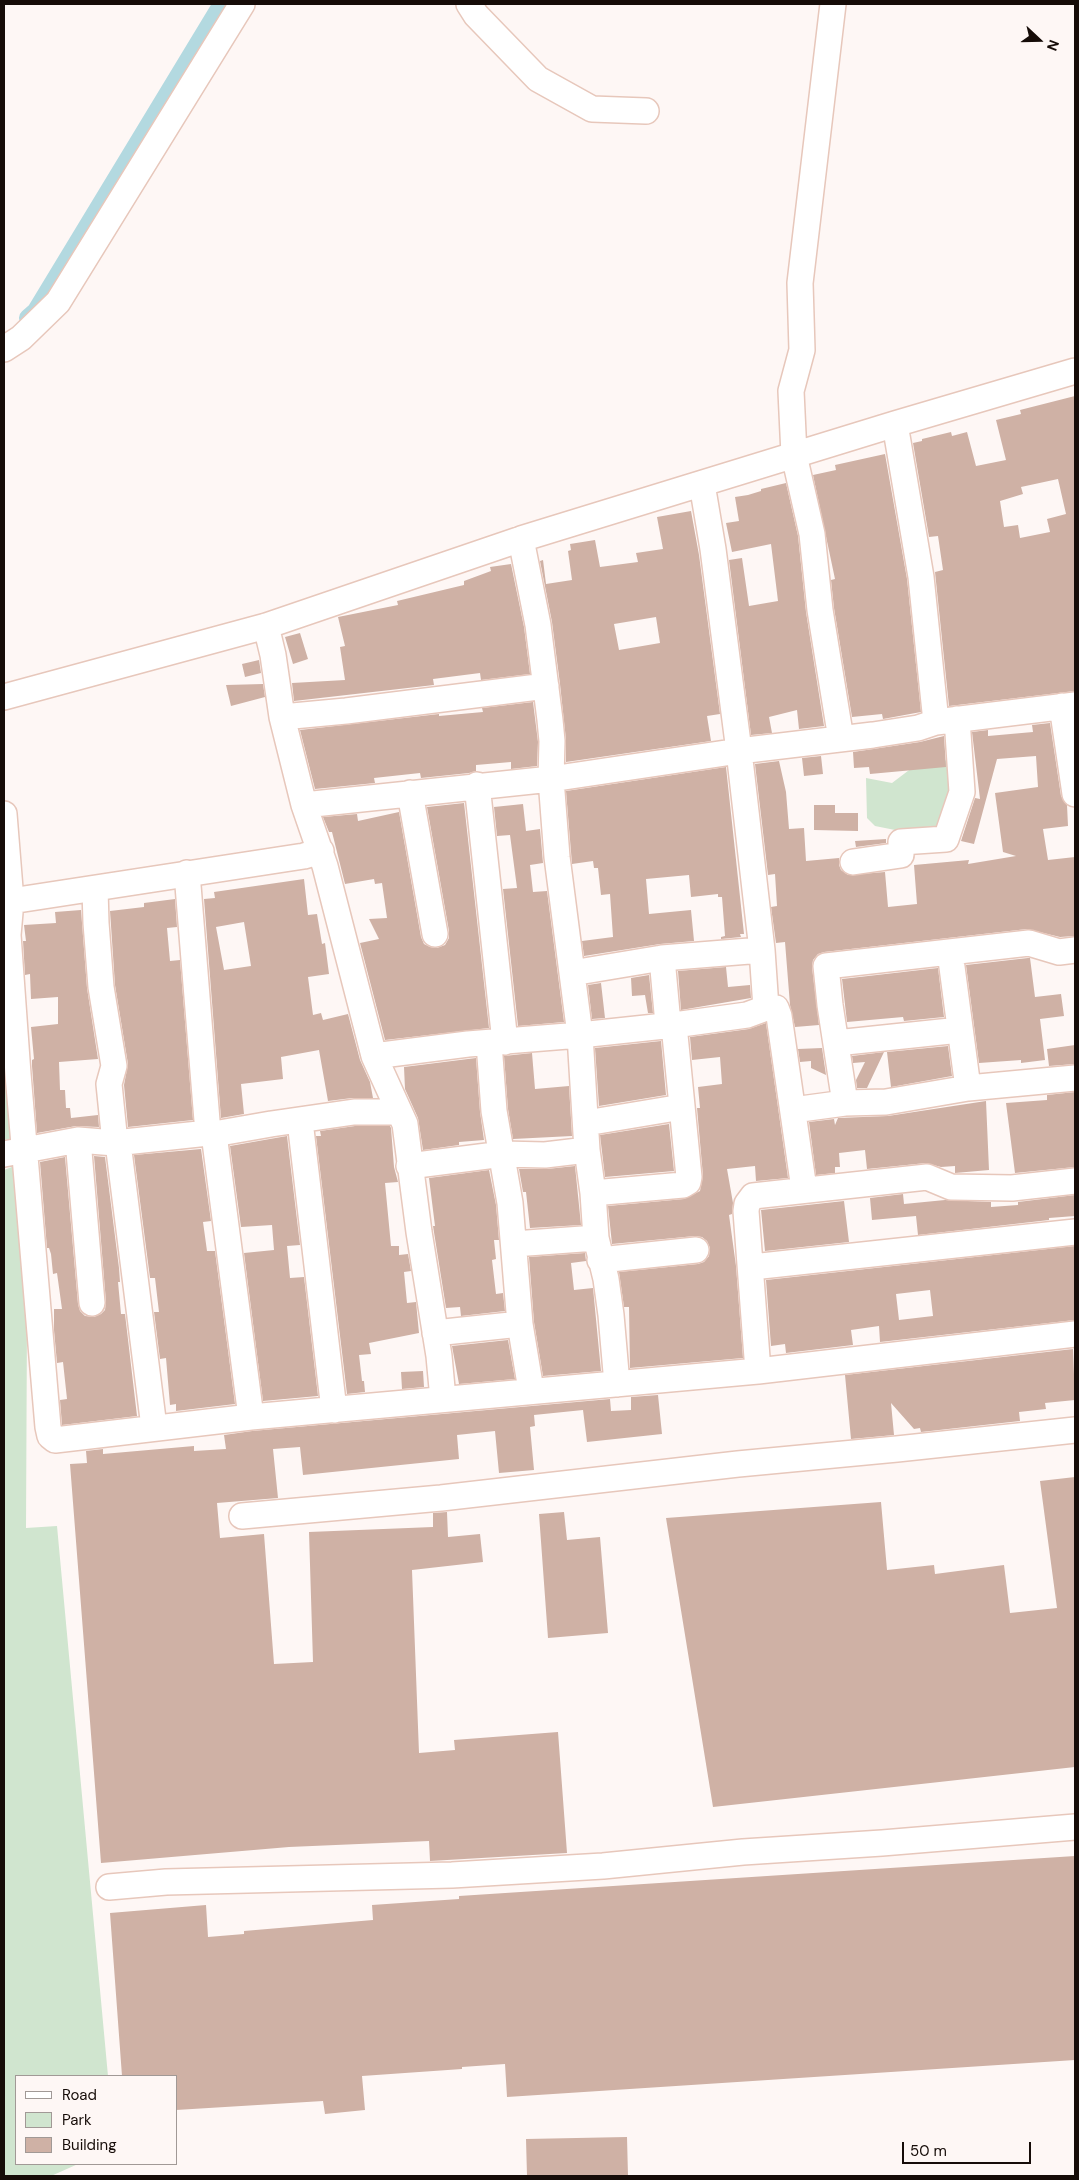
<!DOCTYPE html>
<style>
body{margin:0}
#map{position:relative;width:1079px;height:2180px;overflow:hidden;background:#fef7f5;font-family:"DM Sans",sans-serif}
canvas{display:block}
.frame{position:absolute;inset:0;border:5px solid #160c08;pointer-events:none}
.legend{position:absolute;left:15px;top:2075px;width:162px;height:90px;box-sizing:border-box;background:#fef7f5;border:1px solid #a19996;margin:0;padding:6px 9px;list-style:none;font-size:15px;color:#160c08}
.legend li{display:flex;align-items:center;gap:10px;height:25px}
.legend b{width:25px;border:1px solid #a19996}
.north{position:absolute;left:1014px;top:15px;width:50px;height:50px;-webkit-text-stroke:4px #fef7f5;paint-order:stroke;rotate:111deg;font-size:14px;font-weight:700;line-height:20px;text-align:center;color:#160c08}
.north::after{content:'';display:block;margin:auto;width:18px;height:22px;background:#160c08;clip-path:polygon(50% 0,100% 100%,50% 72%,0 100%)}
.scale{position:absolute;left:902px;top:2142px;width:129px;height:22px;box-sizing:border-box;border:2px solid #160c08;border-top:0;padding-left:6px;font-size:15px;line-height:18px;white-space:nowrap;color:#160c08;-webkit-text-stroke:4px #fef7f5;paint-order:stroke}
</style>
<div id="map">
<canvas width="1079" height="2180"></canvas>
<div class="frame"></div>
<ul class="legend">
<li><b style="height:6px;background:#fff"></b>Road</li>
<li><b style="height:14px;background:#d0e5cf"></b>Park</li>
<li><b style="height:14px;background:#cfb1a5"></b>Building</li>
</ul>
<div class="north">N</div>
<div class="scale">50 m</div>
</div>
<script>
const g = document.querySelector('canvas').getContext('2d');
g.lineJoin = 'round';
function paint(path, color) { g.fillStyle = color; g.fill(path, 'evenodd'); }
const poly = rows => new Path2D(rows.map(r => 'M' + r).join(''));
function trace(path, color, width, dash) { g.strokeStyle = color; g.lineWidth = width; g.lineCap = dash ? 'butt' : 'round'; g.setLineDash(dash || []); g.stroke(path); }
paint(poly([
 [925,758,951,761,951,775,944,825,900,831,875,826,867,818,866,778,892,783],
 [4,1085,21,1089,14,1138,4,1140],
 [17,1165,27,1319,26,1528,57,1526,108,2076,16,2076,16,2164,78,2164,51,2176,4,2176,4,1170]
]), '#d0e5cf');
trace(poly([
 [28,318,36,311,222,4]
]), '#b3d9e0', 18);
paint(poly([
 [1075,396,1075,691,949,706,935,572,943,570,938,536,929,537,913,443,922,441,922,439,951,432,952,436,967,432,976,466,1006,460,996,420,1021,414,1020,410],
 [1058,479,1066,514,1047,519,1050,532,1020,538,1018,525,1004,527,1000,501,1023,494,1021,487],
 [885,454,907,579,921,712,883,719,882,714,852,717,834,608,831,580,835,579,813,475,836,470,835,465],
 [786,483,798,536,806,612,824,726,799,729,797,710,769,717,772,733,751,735,729,560,742,558,749,606,778,601,771,544,732,552,726,523,739,521,735,497,748,495,761,491,761,489],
 [691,511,699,555,720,714,707,716,711,741,566,762,566,740,560,684,552,622,540,561,543,560,546,584,572,580,568,551,571,550,570,544,595,540,600,567,638,562,636,553,663,549,657,517],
 [656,617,660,643,619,650,614,624],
 [511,564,524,627,530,674,481,680,480,673,433,679,434,685,294,701,292,683,345,680,340,647,345,646,338,617,398,605,397,601,464,585,464,581,491,571,490,567],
 [300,633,308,659,293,664,285,637],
 [259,660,261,673,245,677,242,664],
 [263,684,265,697,231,706,226,685],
 [533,702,538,742,537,766,511,769,511,762,476,765,476,771,469,773,421,778,420,773,374,778,375,783,315,789,300,730,439,714,439,716,483,712,482,708],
 [1050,723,1061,796,1067,805,1068,826,1043,829,1048,860,1075,857,1075,936,1060,937,1027,929,824,952,818,954,813,960,812,967,819,1025,795,1027,790,1005,785,942,776,943,771,907,777,906,775,874,768,875,755,764,779,761,786,792,789,829,804,828,806,861,839,858,839,865,841,870,848,875,885,872,888,907,917,904,914,865,969,860,968,864,1016,856,1003,852,995,793,1038,787,1036,756,997,759,974,844,961,841,975,798,980,799,972,732,988,730,988,736,1033,732,1032,725],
 [944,736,946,767,870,774,869,767,854,768,853,752,920,742],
 [821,756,823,774,804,776,802,758],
 [726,767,744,934,740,934,741,937,721,939,721,937,725,936,722,897,718,897,718,894,691,897,689,875,646,879,649,914,691,910,694,941,660,944,584,956,582,941,613,937,610,894,601,895,598,868,594,868,593,861,572,864,566,791],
 [464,803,489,1028,385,1040,360,943,379,939,369,919,387,918,382,883,375,884,374,879,345,884,332,832,329,832,323,817,357,814,358,821,399,812,421,937,424,944,430,947,437,948,445,945,449,938,449,931,427,807],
 [523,804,526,831,540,829,543,863,530,865,533,892,547,891,564,1022,518,1026,503,889,517,888,510,835,497,836,494,807],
 [814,805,835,805,835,813,858,813,858,831,814,830],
 [886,839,886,843,856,847,855,841],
 [304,879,308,915,317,914,322,944,325,943,329,974,308,977,313,1015,321,1013,323,1020,348,1014,360,1060,370,1082,373,1098,352,1098,328,1101,319,1050,281,1057,283,1079,241,1084,244,1114,221,1118,204,899,215,898,214,892],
 [244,922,251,966,224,970,216,927],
 [175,899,177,927,167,928,170,961,180,960,193,1120,128,1127,124,1085,128,1064,115,985,110,911,144,907,144,903],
 [81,910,87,988,98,1059,59,1062,60,1090,65,1090,66,1108,70,1108,71,1118,98,1115,99,1127,76,1126,37,1133,32,1066,32,1060,34,1059,31,1027,58,1024,58,997,31,999,30,974,25,975,23,941,26,941,24,925,56,923,55,912],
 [1028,958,1030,958,1035,997,1061,994,1064,1016,1040,1019,1045,1060,1021,1063,1021,1060,979,1063,966,965],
 [726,967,728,987,750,985,751,998,681,1010,678,971],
 [938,968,944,1017,904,1021,903,1017,847,1022,842,979],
 [649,975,653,1013,648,1013,645,995,632,996,631,978],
 [601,983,605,1018,592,1019,588,985],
 [766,1023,788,1178,756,1181,755,1166,727,1169,733,1203,732,1214,729,1215,736,1266,743,1358,630,1368,629,1307,624,1307,619,1272,698,1264,704,1262,709,1256,710,1248,707,1241,702,1237,695,1236,612,1244,608,1206,684,1199,700,1191,703,1176,697,1108,700,1108,698,1087,722,1084,720,1057,692,1060,690,1037,749,1029],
 [661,1041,666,1095,599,1106,595,1048],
 [1075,1045,1075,1064,1049,1066,1047,1049],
 [948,1046,952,1076,891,1087,887,1052],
 [822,1048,826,1075,811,1068,811,1061,800,1062,798,1049],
 [884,1052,867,1088,857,1088,856,1080,865,1062,853,1063,852,1056],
 [532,1053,535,1089,569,1086,572,1136,513,1139,508,1109,504,1056],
 [476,1058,480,1112,484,1140,459,1142,459,1145,423,1150,418,1118,405,1089,404,1067],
 [1075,1092,1075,1167,1015,1173,1006,1103,1047,1100,1047,1095],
 [986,1101,989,1170,955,1173,955,1166,941,1167,926,1163,867,1169,865,1150,839,1153,840,1167,835,1167,835,1173,816,1175,809,1122,834,1119,835,1125,838,1118,888,1116],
 [669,1124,674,1171,605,1177,600,1135],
 [355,1126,390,1126,391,1128,394,1167,398,1182,385,1183,391,1246,399,1246,399,1255,408,1254,411,1271,404,1272,407,1303,416,1302,419,1333,369,1343,371,1354,359,1355,362,1381,364,1381,365,1392,347,1394,316,1136,321,1136,320,1131],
 [287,1136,300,1245,287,1246,290,1278,304,1277,318,1396,263,1401,244,1253,274,1250,272,1225,241,1227,230,1146],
 [201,1149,211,1221,203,1222,207,1251,215,1251,235,1404,176,1411,176,1404,170,1405,166,1358,160,1359,154,1312,159,1312,155,1278,150,1278,134,1155],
 [94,1156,105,1157,119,1268,120,1282,118,1282,121,1314,125,1314,137,1416,62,1425,60,1400,67,1399,63,1362,57,1363,54,1330,54,1309,62,1309,57,1273,53,1274,51,1254,49,1248,47,1248,40,1162,65,1157,78,1304,80,1311,85,1316,94,1317,101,1314,105,1310,106,1302],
 [575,1166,581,1225,530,1228,526,1192,523,1192,519,1169,547,1169],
 [489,1170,496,1205,499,1240,494,1240,496,1259,492,1260,496,1294,503,1293,505,1311,461,1316,460,1307,446,1308,433,1226,435,1226,429,1178],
 [903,1194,904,1204,945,1200,991,1202,991,1207,1018,1205,1018,1202,1075,1195,1075,1216,1049,1218,1049,1220,918,1235,916,1216,872,1220,870,1198],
 [844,1201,849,1242,765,1251,761,1210],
 [1075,1246,1075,1320,880,1342,879,1326,851,1330,853,1345,786,1353,785,1344,771,1346,766,1280],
 [930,1290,933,1316,899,1320,896,1294],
 [585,1253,586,1261,571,1263,574,1290,593,1288,601,1371,543,1376,534,1322,529,1257],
 [508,1340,515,1379,459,1384,452,1346],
 [1073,1349,1075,1400,1045,1403,1046,1409,1019,1412,1020,1421,921,1432,920,1428,914,1429,891,1403,894,1435,851,1439,845,1375],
 [423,1371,424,1387,402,1389,401,1372],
 [658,1395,662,1434,587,1442,583,1410,534,1415,535,1426,530,1427,534,1470,499,1473,495,1431,457,1435,459,1459,303,1475,300,1447,273,1449,278,1498,217,1503,220,1538,264,1534,274,1664,313,1662,309,1532,433,1527,433,1513,447,1512,448,1537,480,1534,483,1562,412,1570,419,1753,455,1750,454,1740,558,1732,567,1853,430,1861,429,1841,289,1847,101,1863,70,1464,87,1463,86,1451,103,1449,103,1454,194,1446,194,1451,226,1449,224,1435,252,1431,610,1399,611,1411,631,1410,631,1397],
 [1075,1477,1075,1767,713,1807,666,1518,881,1502,887,1570,934,1565,935,1574,1004,1565,1010,1613,1057,1608,1040,1481],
 [564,1512,567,1540,600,1537,608,1633,548,1638,539,1514],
 [1075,1856,1075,2060,507,2097,505,2064,462,2067,462,2069,362,2076,365,2110,325,2114,323,2101,176,2110,176,2076,122,2076,110,1913,206,1905,208,1937,244,1934,244,1931,373,1920,372,1905,459,1899,459,1896],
 [627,2137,628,2176,527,2176,526,2139]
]), '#cfb1a5');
const minor = poly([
 [469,4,476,15,538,79,592,109,646,111],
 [833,4,800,283,802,350,791,391,794,455,812,534,820,610,841,739],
 [4,349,21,338,58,302,242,4],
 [895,424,921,577,936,722],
 [521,539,538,625,550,720,552,741,551,779,557,857,580,1035,587,1150,593,1193,596,1238,606,1279,611,1315,617,1384],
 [266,626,273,655,282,717,304,805,325,866,374,1056,405,1124,419,1232,439,1356,443,1399],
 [4,697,266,626,521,539,895,424,1075,371],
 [1062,706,1075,794],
 [282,717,346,711,546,686],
 [477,785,505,1042],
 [410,793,435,934],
 [304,805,551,779,739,751,873,735,918,728,936,722,1075,705],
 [4,814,11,901,8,935,18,1074,48,1427,50,1436,55,1440,251,1417,758,1371,1075,1334],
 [853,862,901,855,901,842,946,839,962,792,957,719],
 [187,873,208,1133],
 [95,889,96,923,101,987,114,1066,109,1084,115,1143],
 [11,901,304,856,321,851],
 [950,952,968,1088],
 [662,958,668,1024],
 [572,973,662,958,762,950],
 [766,1008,776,1008,779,1016,804,1189],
 [489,1043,494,1111,510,1203,520,1324,531,1390],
 [836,1043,960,1030],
 [374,1056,468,1044,580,1035,674,1025,747,1015,766,1008,762,950,739,751,713,549,702,484],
 [845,1103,830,1005,826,966,1029,943,1059,952,1075,950],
 [793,1110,845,1103,886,1102,968,1088,1075,1078],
 [300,1121,334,1410],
 [586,1123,682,1107],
 [214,1134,251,1417],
 [78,1140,92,1303],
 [118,1143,154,1427],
 [4,1154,78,1140,115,1143,208,1133,214,1134,271,1124,354,1112,398,1112],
 [409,1166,503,1154,545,1155,587,1150],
 [593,1193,683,1185,688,1182,689,1177,674,1025],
 [514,1244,596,1238],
 [600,1260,696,1250],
 [752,1267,1075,1232],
 [435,1333,520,1324],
 [758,1371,746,1211,747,1204,753,1196,927,1177,951,1187,1012,1188,1075,1181],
 [242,1516,441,1498,738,1464,897,1449,1075,1430],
 [109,1887,166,1882,452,1875,603,1866,743,1852,882,1843,1075,1827]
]);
trace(minor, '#e7c7bb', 28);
trace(minor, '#fff', 25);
</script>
